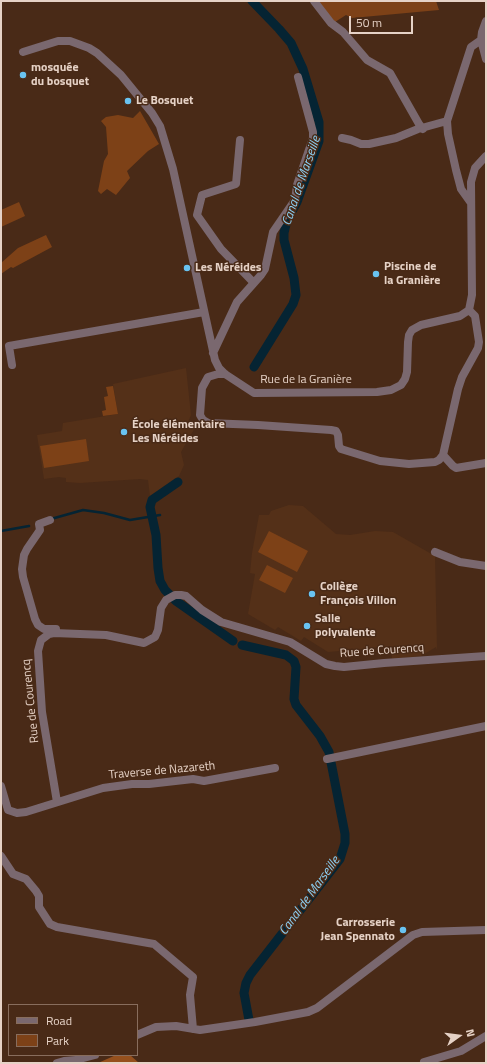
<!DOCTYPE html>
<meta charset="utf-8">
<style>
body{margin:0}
#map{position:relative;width:487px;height:1064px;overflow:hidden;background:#492a17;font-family:"Titillium Web",sans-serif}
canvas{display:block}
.frame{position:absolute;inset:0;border:2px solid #e6d2c6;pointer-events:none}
.legend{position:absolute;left:8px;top:1004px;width:130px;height:52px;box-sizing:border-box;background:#492a17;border:1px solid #886d5d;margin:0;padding:5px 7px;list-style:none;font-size:12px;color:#e6d2c6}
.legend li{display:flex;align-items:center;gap:8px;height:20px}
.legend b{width:20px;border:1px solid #886d5d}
.north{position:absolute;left:439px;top:1016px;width:40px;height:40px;-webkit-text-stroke:3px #492a17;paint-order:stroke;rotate:76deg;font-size:11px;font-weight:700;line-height:16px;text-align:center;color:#e6d2c6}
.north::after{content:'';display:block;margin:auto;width:14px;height:18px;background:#e6d2c6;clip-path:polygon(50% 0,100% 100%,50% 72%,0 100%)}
.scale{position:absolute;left:349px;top:16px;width:64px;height:18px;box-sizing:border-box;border:2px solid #e6d2c6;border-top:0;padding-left:5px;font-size:12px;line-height:14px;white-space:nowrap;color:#e6d2c6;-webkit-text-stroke:3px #492a17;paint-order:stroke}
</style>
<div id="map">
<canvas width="487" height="1064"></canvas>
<div class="frame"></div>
<ul class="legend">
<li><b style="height:5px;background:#7a686f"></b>Road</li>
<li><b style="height:11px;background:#7d4117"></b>Park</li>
</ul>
<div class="north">N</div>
<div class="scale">50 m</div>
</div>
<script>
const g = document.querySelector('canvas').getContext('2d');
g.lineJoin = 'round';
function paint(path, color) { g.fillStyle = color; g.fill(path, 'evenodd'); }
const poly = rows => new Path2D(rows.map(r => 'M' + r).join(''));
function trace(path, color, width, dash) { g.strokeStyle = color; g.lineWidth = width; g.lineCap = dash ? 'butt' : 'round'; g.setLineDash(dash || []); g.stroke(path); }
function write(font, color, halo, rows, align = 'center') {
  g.font = font + ' "Titillium Web",sans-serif'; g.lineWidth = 3; g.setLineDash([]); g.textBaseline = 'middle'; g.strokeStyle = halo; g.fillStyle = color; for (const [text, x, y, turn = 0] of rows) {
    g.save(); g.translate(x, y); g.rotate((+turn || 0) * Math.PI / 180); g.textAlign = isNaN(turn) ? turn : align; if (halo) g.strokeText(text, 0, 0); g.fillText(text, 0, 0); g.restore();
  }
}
paint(poly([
 [186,368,191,415,188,422,196,426,181,452,184,465,179,476,150,496,148,480,140,479,80,483,66,482,66,478,59,477,44,479,37,435,62,431,63,423,118,414,113,384],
 [289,505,303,506,336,534,350,535,375,531,393,532,435,556,437,650,436,647,421,656,392,659,391,646,328,652,304,637,301,641,278,627,275,630,248,614,255,574,250,573,252,553,259,515,269,515,271,511]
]), '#543018');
paint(poly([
 [317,1,436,1,439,10,352,18,346,15,335,22],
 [140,111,159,144,148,151,127,171,130,178,116,195,107,189,101,194,98,191,104,161,108,154,106,127,101,121,106,117,118,115,133,118],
 [19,202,25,216,1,227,1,210],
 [46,235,52,247,13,268,11,267,1,274,1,263,18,248],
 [113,386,118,414,103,416,102,411,106,410,104,397,108,396,106,387],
 [86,439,89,461,44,468,40,446],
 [269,531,308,551,297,572,258,552],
 [267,565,293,578,285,593,259,580]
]), '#7d4117');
paint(poly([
 [116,1055,130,1055,139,1063,98,1063]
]), '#96501d');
trace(poly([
 [51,519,83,510,104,513,130,520,160,515],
 [1,531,29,526]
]), '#052433', 2.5);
trace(poly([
 [252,1,279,29,291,43,303,69,319,122,319,141,297,202,287,220,284,233,284,240,294,278,296,295,293,304,254,367],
 [178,482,152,500,150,507,156,535,158,568,160,581,165,590,176,601,233,641],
 [242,645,286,655,294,661,296,667,294,699,296,705,320,736,329,752,345,834,345,843,340,859,250,975,246,983,244,993,249,1020]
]), '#052433', 9);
trace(poly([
 [314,1,331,23,343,32,367,60,390,73,419,124,423,129],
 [486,21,482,32,481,40,486,59],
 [23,52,58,41,70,41,89,48,97,53,121,75,152,113,160,126,173,169,215,360,219,368,225,374,254,393,377,392,391,390,401,385,405,379,407,372,408,342,409,335,412,330,421,325,460,316,469,310,472,295,471,182,475,168,486,156],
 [342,138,351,140,361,144,369,144,396,138,418,129,447,121],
 [240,140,236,184,202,195,197,215,221,249,254,283],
 [471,203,461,189,456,170,448,134,447,121,471,47,481,40],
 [213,353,237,302,261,275,265,269,273,232,295,200,297,185,313,138,313,132,298,77],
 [12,365,9,346,204,312],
 [225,374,218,374,208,377,202,388,200,415,203,420,208,423,258,425,331,430,336,431,338,435,339,446,341,449,380,461,409,464,435,462,439,460,443,455,458,389,462,377,478,348,479,342,475,316,469,310],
 [443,455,453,466,456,468,486,463],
 [50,520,39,524,40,530,27,549,24,555,22,569,23,577,35,619,38,625,44,629,56,629],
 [435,552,460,562,486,566],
 [327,759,486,726],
 [1,786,8,810,17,813,26,812,103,788,132,784,149,784,193,779,204,781,275,768],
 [57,802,42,712,38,651,41,640,49,634,54,633,106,635,144,643,155,637,158,630,161,608,166,600,175,595,181,595,186,596,202,610,221,622,290,642,326,664,335,666,344,667,384,663,486,656],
 [1,856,13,874,26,879,36,891,39,896,39,907,50,924,57,927,154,944,193,977,190,995,193,1029],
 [137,1035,156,1027,176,1026,200,1030,255,1022,308,1012,317,1008,413,935,422,932,486,930],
 [424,1062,461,1051,486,1036],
 [57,1063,64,1061,76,1060,95,1055]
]), '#7a686f', 8);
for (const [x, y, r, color] of [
 [23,75,4,"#69c3f1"],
 [128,101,4,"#69c3f1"],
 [187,268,4,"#69c3f1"],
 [376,274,4,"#69c3f1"],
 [124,432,4,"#69c3f1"],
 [312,594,4,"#69c3f1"],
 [307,626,4,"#69c3f1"],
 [403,930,4,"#69c3f1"]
]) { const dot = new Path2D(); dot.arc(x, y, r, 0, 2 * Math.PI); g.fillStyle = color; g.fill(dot); trace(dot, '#492a17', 1.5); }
write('bold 12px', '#e6d2c6', '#492a17', [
 ["mosquée",31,68],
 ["du bosquet",31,82],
 ["Le Bosquet",136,101],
 ["Piscine de",384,267],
 ["la Granière",384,281],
 ["Les Néréides",195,268],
 ["École élémentaire",132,425],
 ["Les Néréides",132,439],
 ["Collège",320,587],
 ["François Villon",320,601],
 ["Salle",315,619],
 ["polyvalente",315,633],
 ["Carrosserie",395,923,"right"],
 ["Jean Spennato",395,937,"right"]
], 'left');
write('12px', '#e6d2c6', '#492a17', [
 ["Rue de la Granière",306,380],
 ["Rue de Courencq",382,651,-4],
 ["Rue de Courencq",31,701,-96],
 ["Traverse de Nazareth",162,771,-5]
]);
write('italic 13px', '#8cd0f4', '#492a17', [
 ["Canal de Marseille",302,181,-71],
 ["Canal de Marseille",310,896,-54]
]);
</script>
